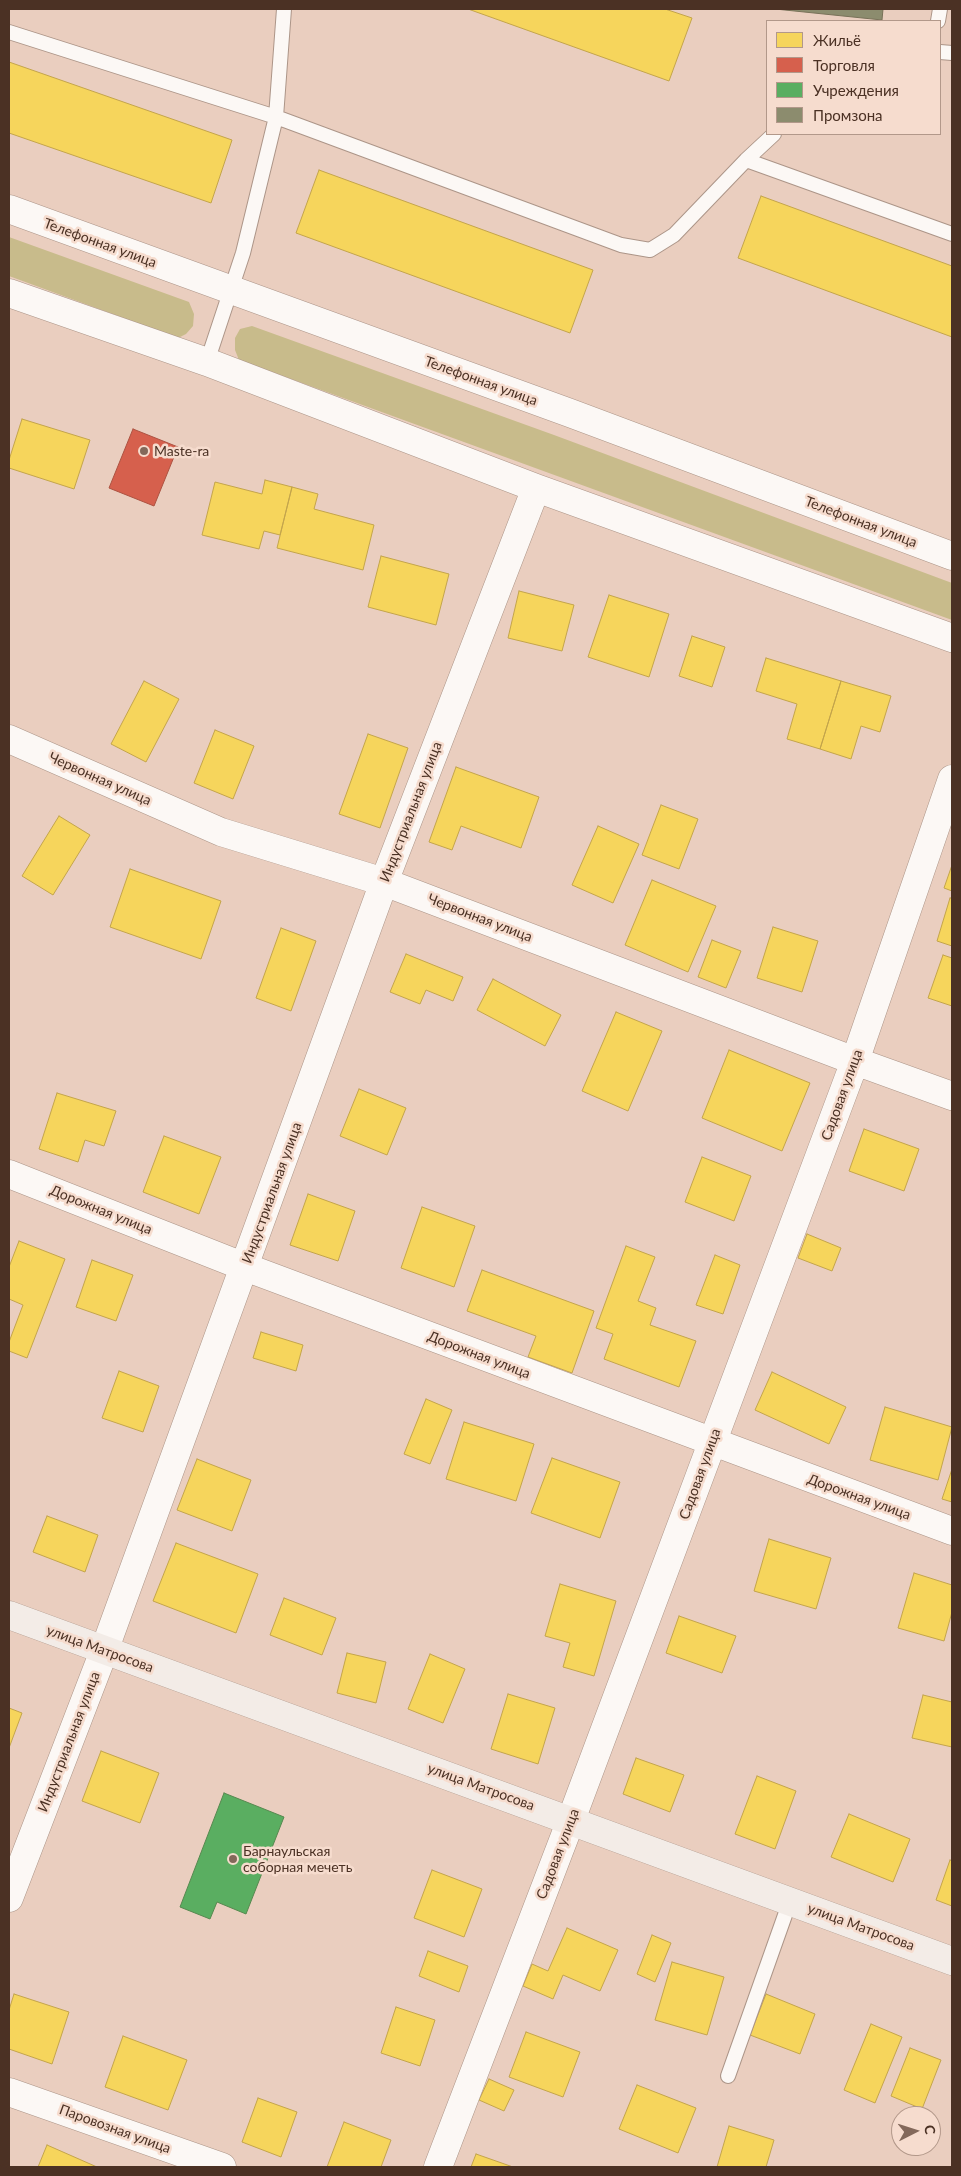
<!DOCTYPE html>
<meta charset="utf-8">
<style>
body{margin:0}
#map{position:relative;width:961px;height:2176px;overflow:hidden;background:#eacebf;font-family:Lato,sans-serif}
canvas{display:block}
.frame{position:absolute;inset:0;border:10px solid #4b3124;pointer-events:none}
.legend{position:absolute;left:766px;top:20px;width:175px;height:115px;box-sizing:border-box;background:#f6dcce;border:1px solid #b2988a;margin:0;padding:6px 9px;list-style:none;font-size:15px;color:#4b3124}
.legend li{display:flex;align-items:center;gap:10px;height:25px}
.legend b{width:25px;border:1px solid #b2988a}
.north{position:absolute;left:891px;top:2106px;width:50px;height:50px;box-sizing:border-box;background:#f6dcce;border:1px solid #b2988a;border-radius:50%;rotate:85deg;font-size:14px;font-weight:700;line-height:20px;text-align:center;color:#4b3124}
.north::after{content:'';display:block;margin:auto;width:18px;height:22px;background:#83685a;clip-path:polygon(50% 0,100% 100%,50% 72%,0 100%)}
</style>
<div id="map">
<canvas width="961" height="2176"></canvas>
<div class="frame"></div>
<ul class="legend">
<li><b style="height:14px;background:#f6d55c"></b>Жильё</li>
<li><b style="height:14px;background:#d6604d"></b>Торговля</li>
<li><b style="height:14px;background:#5aae61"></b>Учреждения</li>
<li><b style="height:14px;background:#8c8c6e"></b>Промзона</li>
</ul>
<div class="north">С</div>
</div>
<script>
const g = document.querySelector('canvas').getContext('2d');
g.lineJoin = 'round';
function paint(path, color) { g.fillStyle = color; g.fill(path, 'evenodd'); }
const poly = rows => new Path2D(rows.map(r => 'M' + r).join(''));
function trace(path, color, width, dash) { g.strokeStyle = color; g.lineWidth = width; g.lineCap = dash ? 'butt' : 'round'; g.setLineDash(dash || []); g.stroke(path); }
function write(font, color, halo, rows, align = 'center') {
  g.font = font + ' Lato,sans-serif'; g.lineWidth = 5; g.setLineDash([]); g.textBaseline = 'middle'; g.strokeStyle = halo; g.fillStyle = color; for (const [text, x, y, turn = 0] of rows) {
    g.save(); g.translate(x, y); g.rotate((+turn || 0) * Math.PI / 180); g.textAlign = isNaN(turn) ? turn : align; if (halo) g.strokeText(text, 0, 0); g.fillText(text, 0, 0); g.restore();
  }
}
paint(poly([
 [9,237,189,302,194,314,193,326,186,334,178,338,9,276],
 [252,326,554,435,952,583,952,620,239,360,235,350,235,338,240,329]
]), '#c8bb8b');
const homes = poly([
 [468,9,665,9,692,18,669,81,468,9],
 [9,62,232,140,211,203,9,133,9,62],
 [319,170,593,270,570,333,296,233,319,170],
 [761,196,952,266,952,337,738,258,761,196],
 [22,419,90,440,74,489,9,468,9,460,22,419],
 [265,480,292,487,280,535,264,531,259,549,202,535,215,482,262,494,265,480],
 [292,487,318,494,314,509,374,525,363,570,277,548,292,487],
 [381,556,449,574,436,625,368,607,381,556],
 [519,591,574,605,562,651,508,638,519,591],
 [609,595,669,614,649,677,588,657,609,595],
 [692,636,725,647,712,687,679,676,692,636],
 [766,658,841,681,820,749,787,739,797,704,756,691,766,658],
 [144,681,179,699,146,762,111,744,144,681],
 [841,681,891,696,880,732,861,726,851,759,820,749,841,681],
 [215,730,254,746,233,799,194,783,215,730],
 [368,734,408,748,380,828,339,814,368,734],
 [456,767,539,797,521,848,461,826,452,850,429,842,456,767],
 [661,805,698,819,679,869,642,855,661,805],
 [59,816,90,835,53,895,22,876,59,816],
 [598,826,639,844,613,903,572,885,598,826],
 [952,865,952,891,944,888,952,865],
 [130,869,221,901,201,959,110,927,130,869],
 [652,880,716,906,688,972,625,945,652,880],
 [950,898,952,898,952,946,937,941,950,898],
 [773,927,818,941,802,992,757,978,773,927],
 [281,928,316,941,291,1011,256,998,281,928],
 [712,940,741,951,726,988,698,977,712,940],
 [406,954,463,977,453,1001,426,990,420,1004,390,992,406,954],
 [943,955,952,958,952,1006,928,998,943,955],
 [493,979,561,1015,545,1046,477,1010,493,979],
 [616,1012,662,1031,628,1111,582,1091,616,1012],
 [729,1050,810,1083,782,1151,702,1118,729,1050],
 [359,1089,406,1108,387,1155,340,1136,359,1089],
 [57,1093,116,1111,104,1146,85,1140,78,1162,39,1149,57,1093],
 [864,1129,919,1149,904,1191,849,1171,864,1129],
 [164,1136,221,1157,199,1214,143,1192,164,1136],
 [702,1157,751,1176,734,1221,685,1202,702,1157],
 [308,1194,355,1211,338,1261,290,1245,308,1194],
 [422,1207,475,1226,454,1287,401,1268,422,1207],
 [807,1234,841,1248,832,1271,798,1258,807,1234],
 [19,1241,65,1259,27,1358,9,1351,9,1342,23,1305,9,1299,9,1267,19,1241],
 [626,1246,655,1257,638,1301,656,1308,650,1325,696,1341,679,1387,604,1359,613,1334,596,1328,626,1246],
 [715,1255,740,1265,723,1314,696,1305,715,1255],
 [92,1260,133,1275,116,1321,76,1307,92,1260],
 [482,1270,594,1311,572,1373,528,1357,536,1336,467,1311,482,1270],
 [261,1332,303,1345,296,1371,253,1358,261,1332],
 [119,1371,159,1386,143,1432,102,1418,119,1371],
 [772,1372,846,1407,829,1444,755,1410,772,1372],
 [426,1399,452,1410,430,1464,404,1454,426,1399],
 [885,1407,952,1427,938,1480,870,1460,885,1407],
 [464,1422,534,1444,516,1501,446,1479,464,1422],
 [552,1458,620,1482,600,1538,531,1513,552,1458],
 [197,1459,251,1480,232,1531,177,1510,197,1459],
 [952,1469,952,1502,942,1499,952,1469],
 [47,1516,98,1535,85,1572,33,1552,47,1516],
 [769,1539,831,1558,816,1609,754,1591,769,1539],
 [176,1543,258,1574,236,1633,153,1601,176,1543],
 [914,1573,952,1585,952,1612,944,1641,898,1628,914,1573],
 [560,1584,616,1601,594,1676,563,1667,570,1643,545,1636,560,1584],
 [284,1598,336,1618,322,1655,270,1635,284,1598],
 [679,1616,736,1636,722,1673,666,1653,679,1616],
 [347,1653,386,1662,376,1703,337,1693,347,1653],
 [430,1654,465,1669,443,1723,408,1709,430,1654],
 [508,1694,555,1708,538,1764,491,1749,508,1694],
 [923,1695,952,1702,952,1747,912,1738,923,1695],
 [9,1708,22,1713,9,1748,9,1708],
 [101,1751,159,1773,140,1823,82,1801,101,1751],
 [636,1758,684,1775,670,1812,623,1794,636,1758],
 [757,1776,796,1791,775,1849,735,1834,757,1776],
 [849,1814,910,1839,893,1882,831,1857,849,1814],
 [950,1860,952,1861,952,1906,936,1900,950,1860],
 [432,1870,482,1889,464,1937,414,1918,432,1870],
 [567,1928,618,1950,600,1991,563,1975,553,1999,523,1986,532,1964,548,1971,567,1928],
 [652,1935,671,1943,655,1982,637,1974,652,1935],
 [428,1951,468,1966,459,1992,419,1976,428,1951],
 [672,1962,724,1977,707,2035,655,2020,672,1962],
 [14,1994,69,2012,52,2064,9,2049,9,2010,14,1994],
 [766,1994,815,2014,800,2054,750,2035,766,1994],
 [396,2007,435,2020,420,2066,381,2053,396,2007],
 [871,2024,902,2037,875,2103,844,2090,871,2024],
 [526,2032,580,2052,563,2097,509,2077,526,2032],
 [123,2036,187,2060,168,2110,105,2087,123,2036],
 [910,2048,941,2060,922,2109,891,2096,910,2048],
 [489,2079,514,2090,504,2111,479,2100,489,2079],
 [637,2085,696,2108,678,2153,619,2129,637,2085],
 [258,2098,297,2112,281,2157,242,2142,258,2098],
 [344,2122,391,2140,381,2167,327,2167,344,2122],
 [729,2126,774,2140,766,2167,717,2167,729,2126],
 [47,2145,97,2167,38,2167,47,2145],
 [476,2154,513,2167,471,2167,476,2154]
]);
paint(homes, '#f6d55c');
trace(homes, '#c3a44b', 1);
const shops = poly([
 [133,429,178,447,154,506,109,488,133,429]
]);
paint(shops, '#d6604d');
trace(shops, '#ac5241', 1);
const public = poly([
 [224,1793,284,1817,246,1914,217,1902,210,1919,180,1907,224,1793]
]);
paint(public, '#5aae61');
trace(public, '#56884f', 1);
const industry = poly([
 [775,9,883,9,882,20,775,9]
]);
paint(industry, '#8c8c6e');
trace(industry, '#787158', 1);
const lane = poly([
 [284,9,276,117,621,245,650,250,674,235,746,160,774,134],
 [938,21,940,9],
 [9,32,276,117,243,253,207,362],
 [940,52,952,53],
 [746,160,952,234],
 [728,2076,790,1901]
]);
const street = poly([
 [9,209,570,413,952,556],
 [9,293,207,362,536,488,952,638],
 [9,739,221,832,384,882,855,1061,952,1096],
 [9,1174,245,1267,952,1531],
 [9,1898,104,1651,384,882,536,488],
 [9,2092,222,2167],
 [438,2167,571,1820,855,1061,952,779]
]);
const secondary = poly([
 [9,1615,952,1961]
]);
trace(lane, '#ac9588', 16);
trace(street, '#ac9588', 29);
trace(secondary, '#ac9588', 29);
trace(lane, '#fcf8f5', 14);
trace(street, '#fcf8f5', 28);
trace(secondary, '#f3ece7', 28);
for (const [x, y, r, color] of [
 [144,451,5,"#83685a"],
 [233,1859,5,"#83685a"]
]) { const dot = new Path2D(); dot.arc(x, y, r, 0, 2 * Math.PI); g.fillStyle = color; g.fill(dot); trace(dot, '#f6dcce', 2); }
write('14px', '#4b3124', '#f6dcce', [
 ["Телефонная улица",100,243,20],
 ["Телефонная улица",481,381,20],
 ["Телефонная улица",861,522,21],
 ["Червонная улица",100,779,24],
 ["Индустриальная улица",411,812,-69],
 ["Червонная улица",480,918,21],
 ["Садовая улица",842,1095,-70],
 ["Индустриальная улица",272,1193,-70],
 ["Дорожная улица",101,1210,22],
 ["Дорожная улица",479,1355,21],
 ["Садовая улица",700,1474,-70],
 ["Дорожная улица",859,1497,20],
 ["улица Матросова",100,1649,20],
 ["Индустриальная улица",69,1742,-69],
 ["улица Матросова",481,1787,20],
 ["Садовая улица",558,1854,-69],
 ["улица Матросова",861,1927,20],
 ["Паровозная улица",115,2129,20]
]);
write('14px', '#4b3124', '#f6dcce', [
 ["Maste-ra",154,451],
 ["Барнаульская",243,1851],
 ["соборная мечеть",243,1867]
], 'left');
</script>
